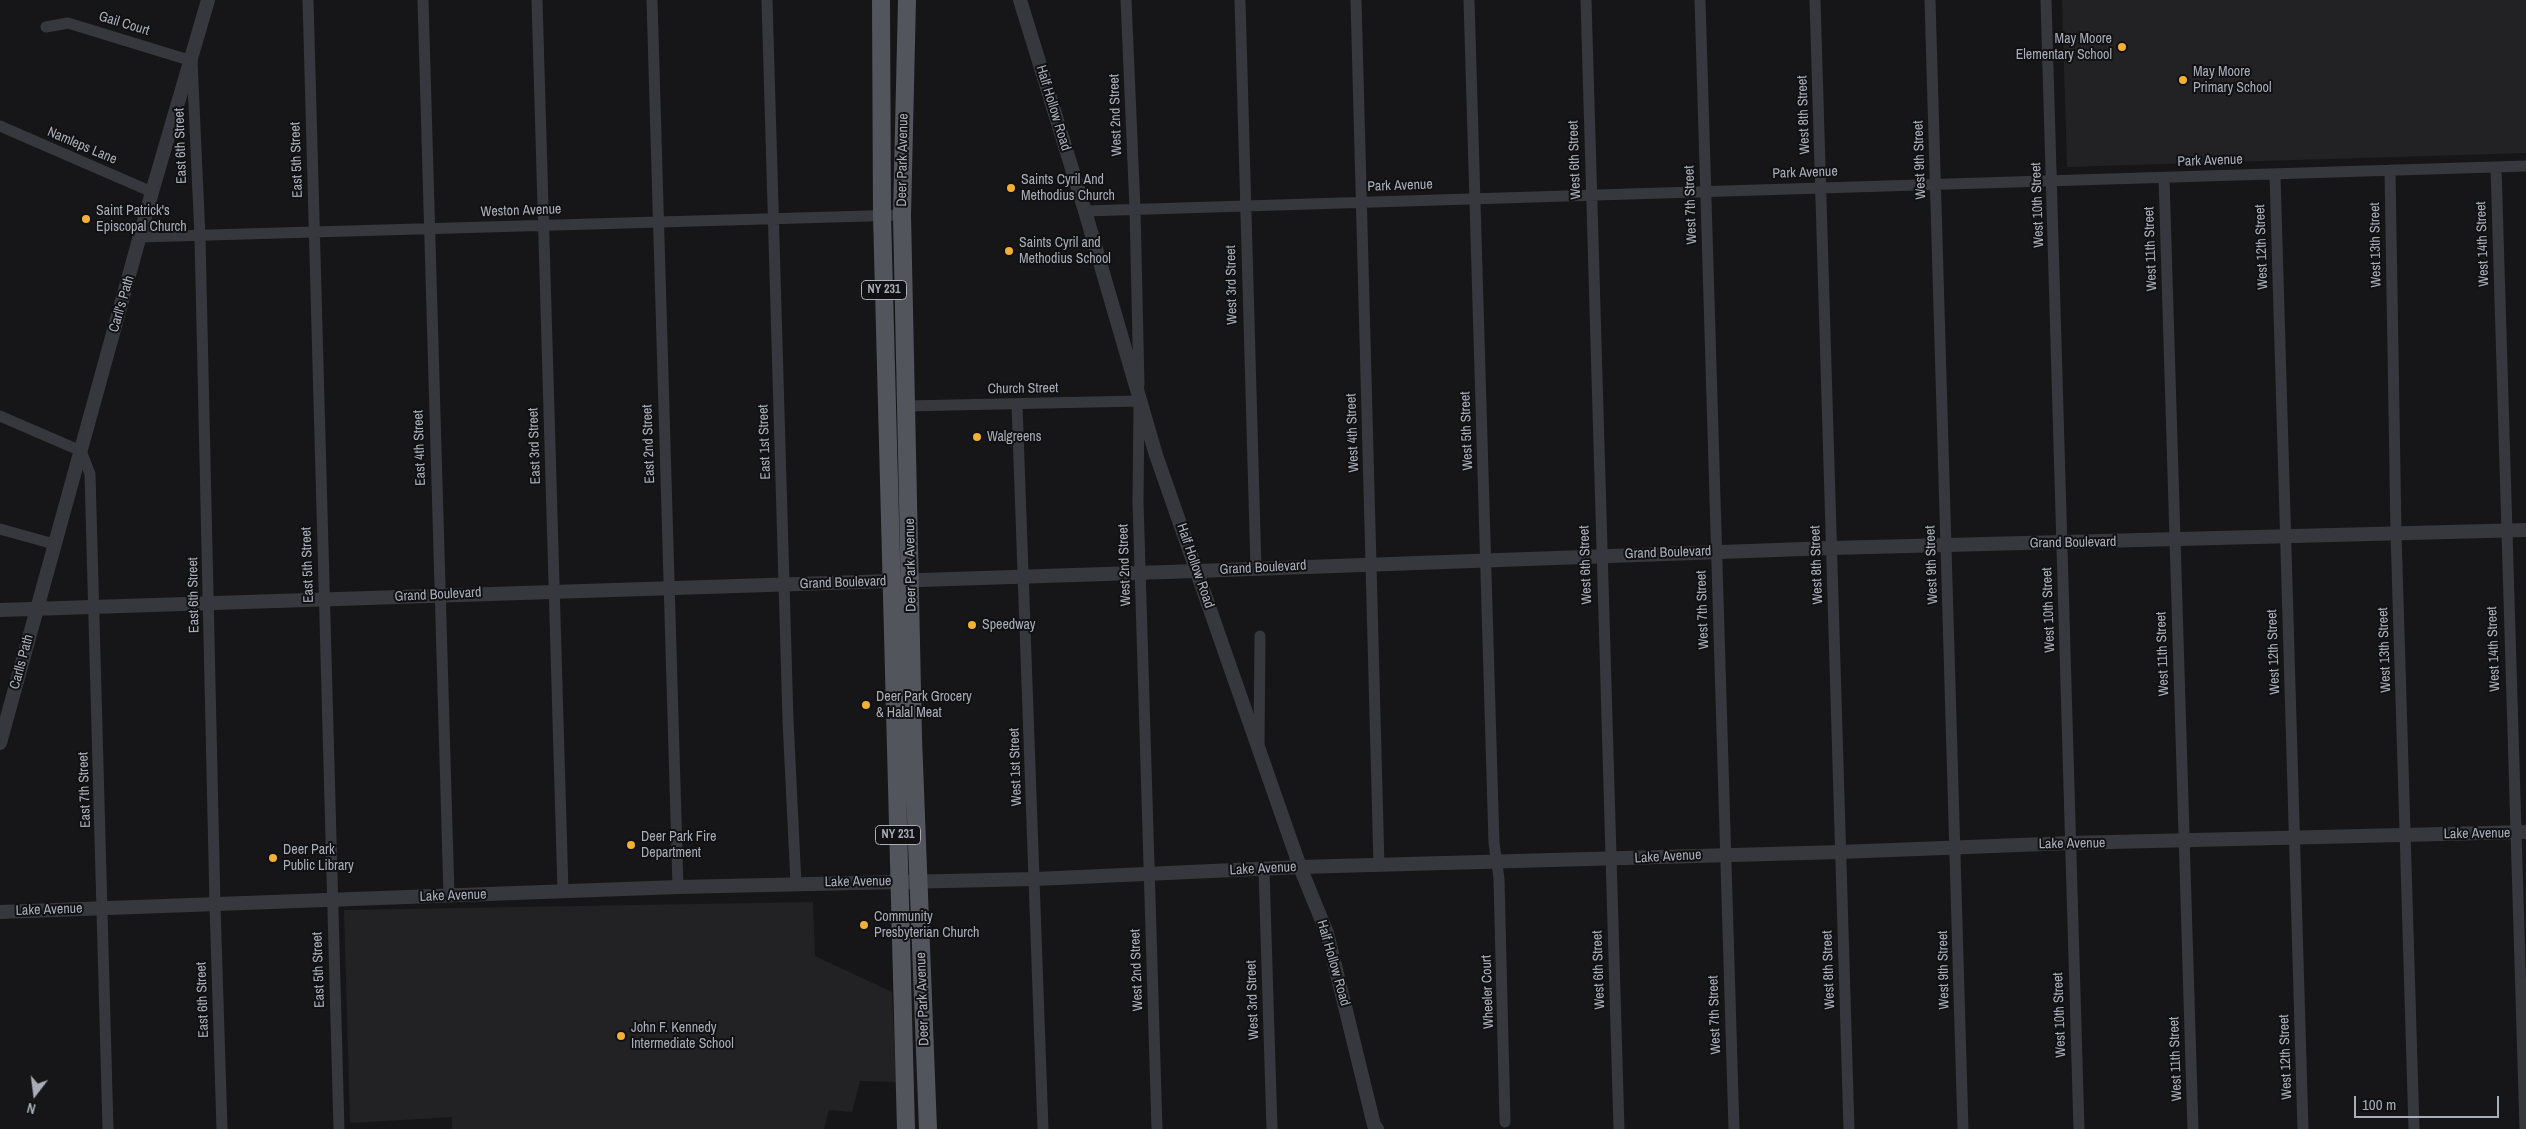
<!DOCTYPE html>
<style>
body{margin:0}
#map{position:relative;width:2526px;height:1129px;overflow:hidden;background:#161618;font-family:"Archivo Narrow",sans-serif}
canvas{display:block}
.north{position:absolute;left:10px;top:1069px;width:50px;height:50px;-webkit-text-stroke:4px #111113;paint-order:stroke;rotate:195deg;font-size:14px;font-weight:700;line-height:20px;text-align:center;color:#a8adb8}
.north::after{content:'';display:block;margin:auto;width:18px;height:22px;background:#a8adb8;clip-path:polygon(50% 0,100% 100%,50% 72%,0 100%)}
.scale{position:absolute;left:2354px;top:1096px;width:145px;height:22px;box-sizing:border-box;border:2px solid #a8adb8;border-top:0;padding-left:6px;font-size:15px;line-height:18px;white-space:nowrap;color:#a8adb8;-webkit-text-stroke:4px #111113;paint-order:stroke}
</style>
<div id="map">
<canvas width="2526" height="1129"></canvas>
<div class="north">N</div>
<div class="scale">100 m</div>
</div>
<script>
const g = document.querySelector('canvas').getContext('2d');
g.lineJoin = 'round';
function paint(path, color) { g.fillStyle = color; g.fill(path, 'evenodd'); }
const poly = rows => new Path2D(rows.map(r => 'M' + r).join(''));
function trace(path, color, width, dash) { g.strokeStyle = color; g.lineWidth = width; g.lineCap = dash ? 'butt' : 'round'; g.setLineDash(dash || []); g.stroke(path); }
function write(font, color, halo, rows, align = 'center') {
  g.font = font + ' "Archivo Narrow",sans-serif'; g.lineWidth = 4; g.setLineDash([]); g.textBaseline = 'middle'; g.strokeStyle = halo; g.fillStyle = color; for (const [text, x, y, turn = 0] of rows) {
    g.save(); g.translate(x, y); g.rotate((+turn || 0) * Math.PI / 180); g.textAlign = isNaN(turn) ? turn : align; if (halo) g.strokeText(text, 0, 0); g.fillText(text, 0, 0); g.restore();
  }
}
paint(poly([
 [2062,0,2526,0,2526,153,2067,167],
 [813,902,815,956,892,992,896,1082,860,1081,852,1112,829,1110,824,1129,452,1129,452,1117,350,1123,344,910]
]), '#222225');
trace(poly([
 [308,0,339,1129],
 [423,0,449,896],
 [537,0,563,891],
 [652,0,678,887],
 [767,0,788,720,796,884],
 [1126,0,1135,209,1139,385],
 [1240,0,1256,569],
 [1356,0,1379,865],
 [1469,0,1494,843,1499,879,1505,1122],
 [1586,0,1619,1129],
 [1700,0,1734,1129],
 [1815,0,1849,1129],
 [1930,0,1963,1129],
 [2046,0,2079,1129],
 [46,27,68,23,192,61,200,237,215,905,222,1129],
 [0,126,152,192],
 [2496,167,2525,1129],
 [2390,170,2396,533,2414,1129],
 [2275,175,2303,1129],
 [2164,178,2193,1129],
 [1085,211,2526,166],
 [141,237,902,215],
 [1017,405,1043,1129],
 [906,406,1139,401],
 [1139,406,1138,501,1157,1129],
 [0,416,81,451,90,474,108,1129],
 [0,529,54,544],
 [1259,744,1260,636],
 [1264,870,1272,1129]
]), '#37383d', 11);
trace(poly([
 [1020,0,1085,211,1156,455,1300,867,1327,933,1374,1125,1377,1129],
 [0,610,1197,571,1831,548,2526,530],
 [0,743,152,192,208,0],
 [0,912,678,887,1035,879,1300,867,1841,852,2070,843,2526,832]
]), '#37383d', 14);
trace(poly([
 [881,0,882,215,906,1129],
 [907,0,902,215,913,738,928,1129]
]), '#53555c', 18);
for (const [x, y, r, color] of [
 [2122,47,5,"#f2b134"],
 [2183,80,5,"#f2b134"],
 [1011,188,5,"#f2b134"],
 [86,219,5,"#f2b134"],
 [1009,251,5,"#f2b134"],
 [977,437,5,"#f2b134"],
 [972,625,5,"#f2b134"],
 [866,705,5,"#f2b134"],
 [631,845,5,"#f2b134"],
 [273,858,5,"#f2b134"],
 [864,925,5,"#f2b134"],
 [621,1036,5,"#f2b134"]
]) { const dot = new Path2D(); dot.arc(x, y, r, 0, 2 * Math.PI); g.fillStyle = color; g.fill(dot); trace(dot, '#111113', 2); }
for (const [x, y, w] of [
 [884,290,45],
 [898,835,45]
]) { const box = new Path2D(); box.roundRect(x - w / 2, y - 9.5, w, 19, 4); g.fillStyle = '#111113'; g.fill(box); trace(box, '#a8adb8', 1); }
write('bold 12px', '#a8adb8', null, [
 ["NY 231",884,290],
 ["NY 231",898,835]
]);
write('14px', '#a8adb8', '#111113', [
 ["Gail Court",124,24,17],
 ["Half Hollow Road",1053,108,73],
 ["West 2nd Street",1116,115,-92],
 ["West 8th Street",1804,115,-92],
 ["Namleps Lane",82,146,23],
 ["East 6th Street",181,146,-92],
 ["East 5th Street",297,160,-92],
 ["Deer Park Avenue",903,160,-89],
 ["West 6th Street",1575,160,-92],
 ["West 9th Street",1920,160,-92],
 ["Park Avenue",2210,161,-2],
 ["Park Avenue",1805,173,-2],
 ["Park Avenue",1400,186,-2],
 ["West 7th Street",1691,205,-92],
 ["West 10th Street",2038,205,-92],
 ["Weston Avenue",521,211,-2],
 ["West 14th Street",2483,244,-92],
 ["West 13th Street",2376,245,-91],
 ["West 12th Street",2262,247,-92],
 ["West 11th Street",2151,249,-92],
 ["West 3rd Street",1232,285,-91],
 ["Carll's Path",122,304,-74],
 ["Church Street",1023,389,-1],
 ["West 5th Street",1467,431,-92],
 ["West 4th Street",1353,433,-92],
 ["East 1st Street",765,442,-92],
 ["East 2nd Street",649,444,-92],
 ["East 3rd Street",535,446,-92],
 ["East 4th Street",420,448,-92],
 ["Grand Boulevard",2073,543,-1],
 ["Grand Boulevard",1668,553,-2],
 ["East 5th Street",308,565,-92],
 ["Deer Park Avenue",911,565,-91],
 ["West 2nd Street",1125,565,-92],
 ["West 6th Street",1586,565,-92],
 ["West 8th Street",1817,565,-92],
 ["West 9th Street",1932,565,-92],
 ["Half Hollow Road",1195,566,71],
 ["Grand Boulevard",1263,568,-3],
 ["Grand Boulevard",843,583,-2],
 ["East 6th Street",194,595,-91],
 ["Grand Boulevard",438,595,-3],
 ["West 7th Street",1703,610,-92],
 ["West 10th Street",2049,610,-92],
 ["West 14th Street",2494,649,-92],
 ["West 13th Street",2385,650,-92],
 ["West 12th Street",2274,652,-92],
 ["West 11th Street",2163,654,-92],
 ["Carlls Path",22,662,-75],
 ["West 1st Street",1016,767,-92],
 ["East 7th Street",85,790,-92],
 ["Lake Avenue",2477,834,-1],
 ["Lake Avenue",2072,844,-1],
 ["Lake Avenue",1668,857,-3],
 ["Lake Avenue",1263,869,-3],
 ["Lake Avenue",858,882,-1],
 ["Lake Avenue",453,896,-2],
 ["Lake Avenue",49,910,-2],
 ["Half Hollow Road",1333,963,74],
 ["East 5th Street",319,970,-92],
 ["West 2nd Street",1137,970,-92],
 ["West 6th Street",1599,970,-92],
 ["West 8th Street",1829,970,-92],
 ["West 9th Street",1944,970,-91],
 ["Wheeler Court",1488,992,-92],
 ["Deer Park Avenue",923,999,-92],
 ["East 6th Street",203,1000,-92],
 ["West 3rd Street",1253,1000,-92],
 ["West 7th Street",1715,1015,-92],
 ["West 10th Street",2060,1015,-92],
 ["West 12th Street",2286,1057,-92],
 ["West 11th Street",2176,1059,-92]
]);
write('14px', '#a8adb8', '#111113', [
 ["May Moore",2112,39,"right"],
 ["Elementary School",2112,55,"right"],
 ["May Moore",2193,72],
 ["Primary School",2193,88],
 ["Saints Cyril And",1021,180],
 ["Methodius Church",1021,196],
 ["Saint Patrick's",96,211],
 ["Episcopal Church",96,227],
 ["Saints Cyril and",1019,243],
 ["Methodius School",1019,259],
 ["Walgreens",987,437],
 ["Speedway",982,625],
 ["Deer Park Grocery",876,697],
 ["& Halal Meat",876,713],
 ["Deer Park Fire",641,837],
 ["Department",641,853],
 ["Deer Park",283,850],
 ["Public Library",283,866],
 ["Community",874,917],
 ["Presbyterian Church",874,933],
 ["John F. Kennedy",631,1028],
 ["Intermediate School",631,1044]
], 'left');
</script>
